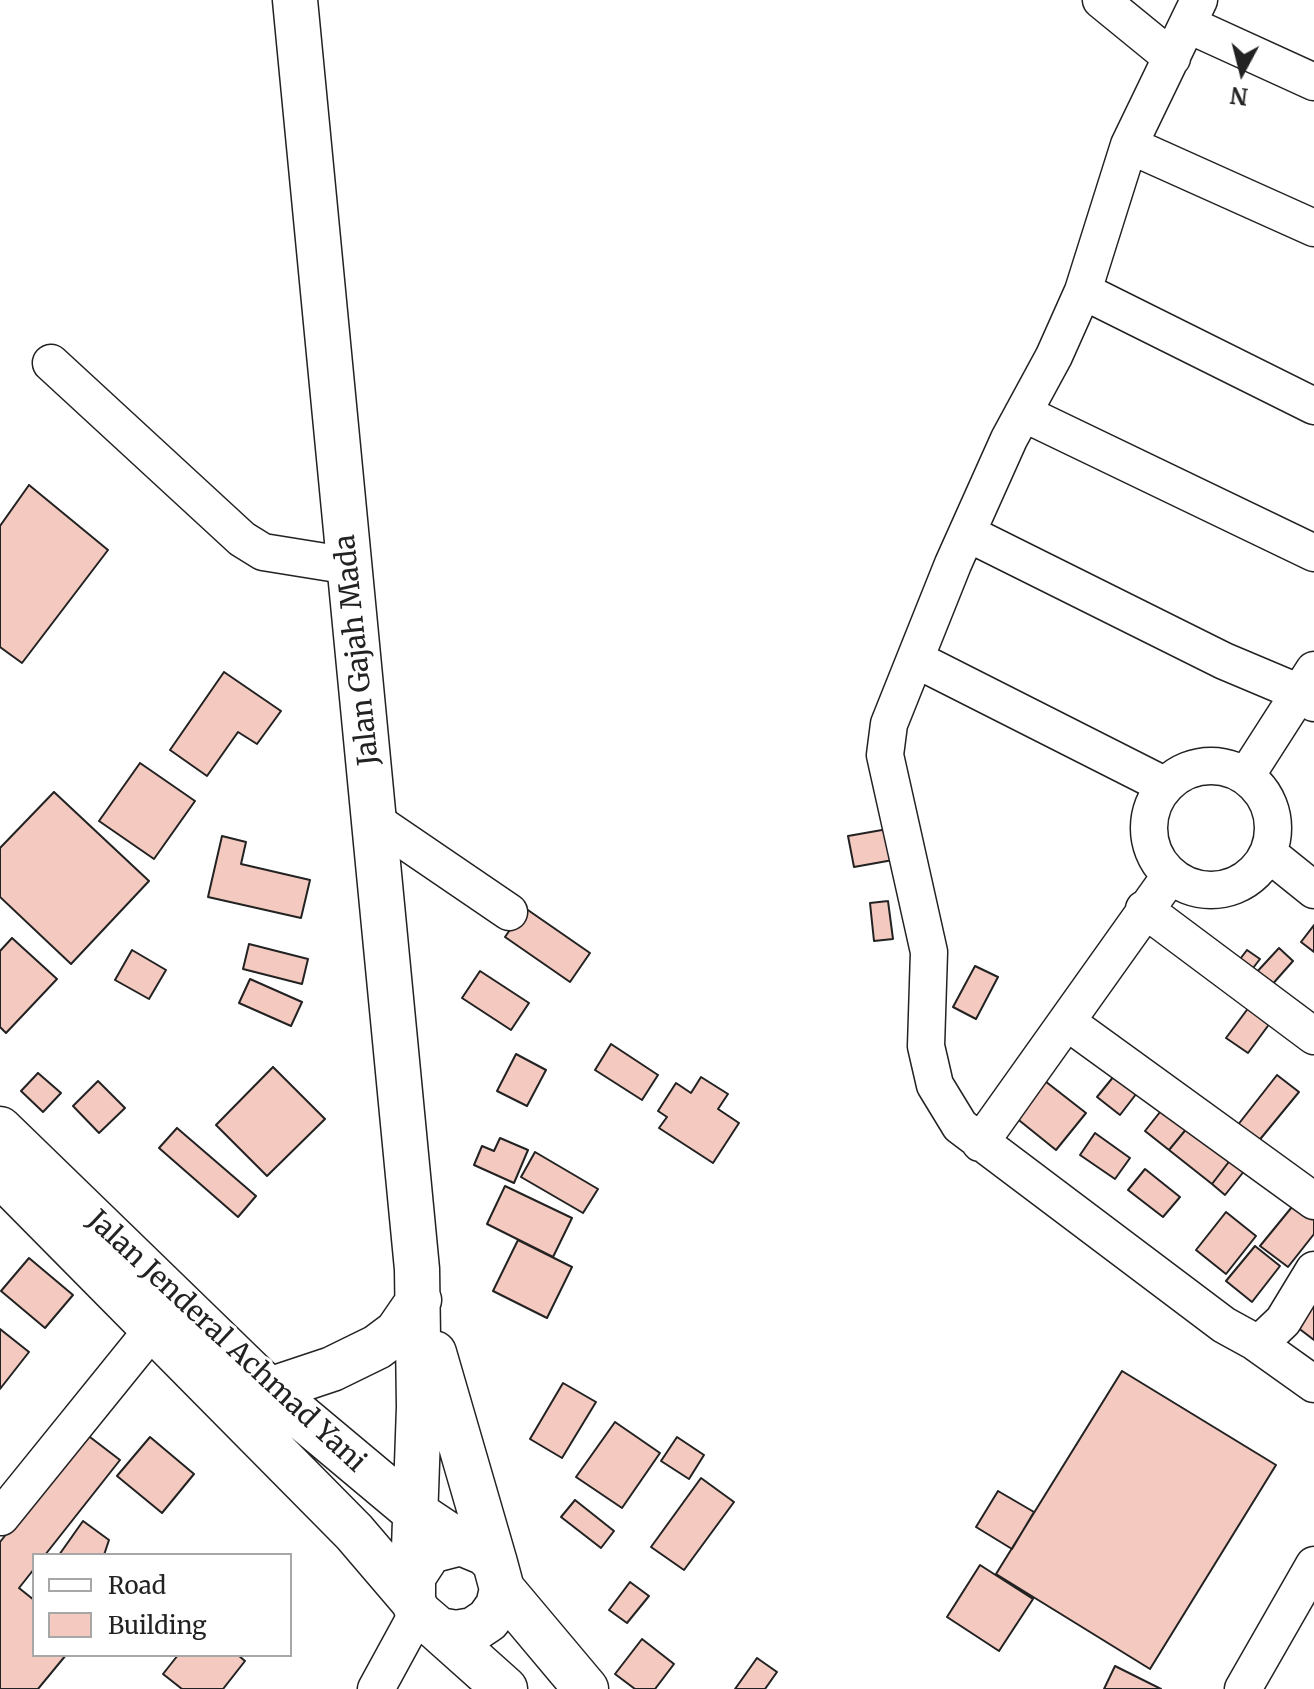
<!DOCTYPE html>
<style>
body{margin:0}
#map{position:relative;width:1314px;height:1689px;overflow:hidden;background:#fff;font-family:Merriweather,serif}
canvas{display:block}
.legend{position:absolute;left:32px;top:1553px;width:260px;height:104px;box-sizing:border-box;background:#fff;border:2px solid #a7a7a7;margin:0;padding:10px 14px;list-style:none;font-size:24px;color:#222}
.legend li{display:flex;align-items:center;gap:16px;height:40px}
.legend b{width:40px;border:2px solid #a7a7a7}
.north{position:absolute;left:1202px;top:32px;width:80px;height:80px;-webkit-text-stroke:6px #fff;paint-order:stroke;rotate:187deg;font-size:22px;font-weight:700;line-height:32px;text-align:center;color:#222}
.north::after{content:'';display:block;margin:auto;width:28px;height:36px;background:#222;clip-path:polygon(50% 0,100% 100%,50% 72%,0 100%)}
</style>
<div id="map">
<canvas width="1314" height="1689"></canvas>
<ul class="legend">
<li><b style="height:10px;background:#fff"></b>Road</li>
<li><b style="height:22px;background:#f3c9c0"></b>Building</li>
</ul>
<div class="north">N</div>
</div>
<script>
const g = document.querySelector('canvas').getContext('2d');
g.lineJoin = 'round';
function paint(path, color) { g.fillStyle = color; g.fill(path, 'evenodd'); }
const poly = rows => new Path2D(rows.map(r => 'M' + r).join(''));
function trace(path, color, width, dash) { g.strokeStyle = color; g.lineWidth = width; g.lineCap = dash ? 'butt' : 'round'; g.setLineDash(dash || []); g.stroke(path); }
function write(font, color, halo, rows, align = 'center') {
  g.font = font + ' Merriweather,serif'; g.lineWidth = 6; g.setLineDash([]); g.textBaseline = 'middle'; g.strokeStyle = halo; g.fillStyle = color; for (const [text, x, y, turn = 0] of rows) {
    g.save(); g.translate(x, y); g.rotate((+turn || 0) * Math.PI / 180); g.textAlign = isNaN(turn) ? turn : align; if (halo) g.strokeText(text, 0, 0); g.fillText(text, 0, 0); g.restore();
  }
}
const building = poly([
 [29,485,108,550,22,663,0,647,0,526,29,485],
 [224,672,281,711,257,744,238,732,207,776,170,750,224,672],
 [140,763,195,801,154,859,99,821,140,763],
 [54,792,149,881,71,964,0,897,0,848,54,792],
 [899,827,904,858,854,867,848,836,899,827],
 [222,836,246,842,241,864,310,880,301,918,208,897,222,836],
 [888,901,893,939,874,941,870,903,888,901],
 [525,908,590,953,570,982,505,937,525,908],
 [1314,925,1314,952,1301,942,1314,925],
 [12,938,57,979,6,1033,0,1027,0,951,12,938],
 [249,944,308,959,302,984,243,969,249,944],
 [1279,948,1293,961,1270,987,1255,974,1279,948],
 [132,950,166,970,149,999,115,980,132,950],
 [1247,950,1260,959,1250,972,1237,963,1247,950],
 [975,966,998,977,976,1019,953,1007,975,966],
 [480,971,529,1003,511,1030,462,998,480,971],
 [250,979,302,1002,291,1026,239,1003,250,979],
 [1252,1003,1273,1019,1248,1053,1226,1038,1252,1003],
 [611,1044,658,1075,642,1100,595,1070,611,1044],
 [516,1054,546,1070,527,1106,497,1091,516,1054],
 [273,1067,325,1119,267,1176,216,1125,273,1067],
 [1118,1071,1140,1089,1120,1115,1097,1097,1118,1071],
 [38,1073,61,1093,43,1112,21,1091,38,1073],
 [1277,1075,1299,1092,1257,1143,1237,1126,1277,1075],
 [701,1077,728,1094,718,1109,739,1123,713,1163,659,1128,667,1117,658,1111,676,1083,691,1093,701,1077],
 [98,1081,125,1108,99,1133,73,1106,98,1081],
 [1045,1081,1086,1113,1056,1150,1015,1117,1045,1081],
 [1164,1107,1188,1127,1169,1150,1145,1131,1164,1107],
 [1188,1127,1231,1159,1212,1184,1169,1150,1188,1127],
 [177,1128,256,1196,238,1217,159,1148,177,1128],
 [1095,1133,1130,1158,1115,1179,1080,1155,1095,1133],
 [500,1138,528,1150,514,1183,474,1165,482,1146,494,1151,500,1138],
 [535,1152,598,1189,583,1213,521,1177,535,1152],
 [1231,1159,1245,1170,1225,1195,1212,1184,1231,1159],
 [1145,1169,1180,1197,1163,1217,1128,1190,1145,1169],
 [505,1186,572,1218,553,1257,487,1224,505,1186],
 [1296,1202,1314,1216,1314,1234,1288,1267,1260,1246,1296,1202],
 [1226,1212,1256,1236,1226,1274,1196,1250,1226,1212],
 [518,1240,572,1267,547,1318,493,1291,518,1240],
 [1255,1246,1280,1266,1252,1302,1226,1281,1255,1246],
 [29,1258,73,1295,45,1328,1,1291,29,1258],
 [1314,1301,1314,1340,1293,1324,1314,1301],
 [0,1329,29,1352,0,1389,0,1329],
 [1122,1371,1276,1465,1150,1669,996,1574,1122,1371],
 [563,1383,596,1402,562,1458,530,1439,563,1383],
 [615,1422,660,1453,622,1508,576,1477,615,1422],
 [86,1434,120,1460,45,1555,34,1555,34,1569,19,1588,34,1600,34,1655,66,1655,38,1689,0,1689,0,1542,86,1434],
 [150,1437,194,1474,162,1513,117,1476,150,1437],
 [677,1437,704,1455,689,1479,661,1461,677,1437],
 [701,1478,734,1502,684,1570,651,1547,701,1478],
 [998,1491,1034,1512,1012,1549,976,1527,998,1491],
 [575,1500,614,1531,601,1548,561,1517,575,1500],
 [83,1521,109,1540,104,1555,59,1555,83,1521],
 [980,1565,1033,1599,999,1651,947,1617,980,1565],
 [630,1582,649,1596,627,1623,609,1610,630,1582],
 [642,1639,674,1664,655,1689,635,1689,615,1674,642,1639],
 [178,1655,238,1655,245,1661,223,1689,182,1689,163,1674,178,1655],
 [757,1658,777,1672,765,1689,735,1689,757,1658],
 [1115,1666,1161,1689,1104,1689,1115,1666]
]);
paint(building, '#f3c9c0');
trace(building, '#222', 2);
const minor = poly([
 [1101,0,1172,58],
 [1199,0,1129,145,1083,291,1054,356,1009,439,953,564,889,724,885,755,929,952,926,1046,935,1085,960,1126,1224,1325,1255,1342,1263,1340,1283,1321,1314,1270],
 [1189,25,1314,82],
 [1129,145,1314,228],
 [1083,291,1314,406],
 [51,363,242,539,263,552,350,566],
 [1023,413,1314,553],
 [967,533,1224,661,1300,693,1314,703],
 [917,660,1164,785],
 '1149 828a62 62 0 1 1 124 0a62 62 0 1 1-124 0Z',
 [1246,776,1314,670],
 [374,820,509,912],
 [1268,853,1314,890],
 [1144,909,1314,1036],
 [1067,1022,1314,1201],
 [980,1143,1170,876],
 [1255,1342,1314,1384],
 [1,1517,153,1329],
 [376,1689,418,1612],
 [1243,1689,1314,1565]
]);
const major = poly([
 [295,0,417,1269,419,1407,413,1577],
 [0,1129,269,1390,416,1513,461,1543,485,1553,495,1563,502,1589,498,1606,488,1620,473,1630,456,1633,439,1630,418,1612,413,1601,413,1577,430,1551,461,1543],
 [0,1174,354,1532,413,1601],
 [434,1353,495,1563],
 [269,1390,332,1369,377,1347,397,1332,419,1300],
 [502,1589,586,1689],
 [439,1630,505,1689]
]);
trace(minor, '#222', 39);
trace(major, '#222', 47);
trace(minor, '#fff', 36);
trace(major, '#fff', 44);
write('28px', '#222', '#fff', [
 ["Jalan Gajah Mada",358,650,-96],
 ["Jalan Jenderal Achmad Yani",226,1342,43]
]);
</script>
